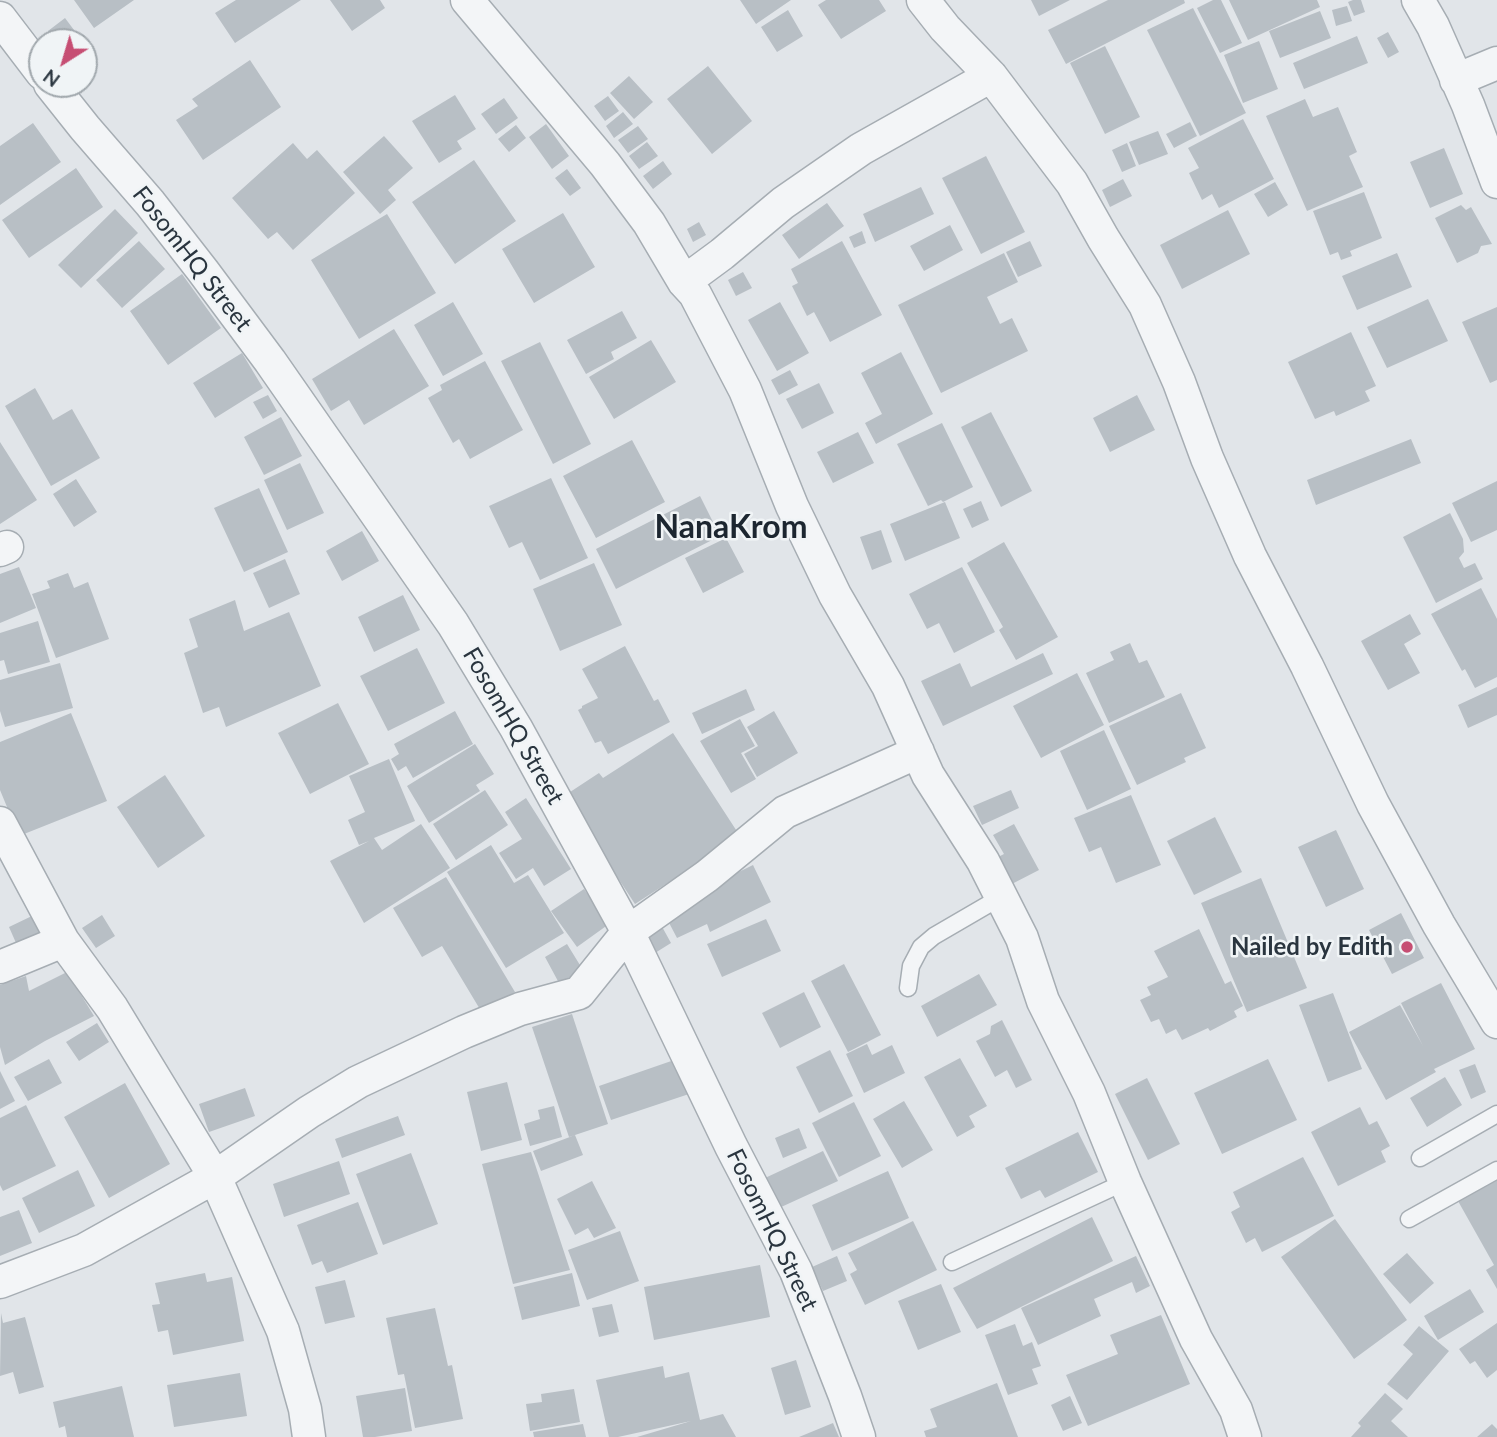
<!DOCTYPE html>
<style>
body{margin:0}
#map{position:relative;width:1497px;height:1437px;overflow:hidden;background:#e1e5e9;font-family:Lato,sans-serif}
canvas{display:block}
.north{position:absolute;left:28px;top:28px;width:70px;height:70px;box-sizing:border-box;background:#f0f4f6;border:2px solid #a1a8ad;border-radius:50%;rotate:217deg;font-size:19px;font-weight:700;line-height:28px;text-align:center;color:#2a353f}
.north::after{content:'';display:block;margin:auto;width:24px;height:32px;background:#c64e73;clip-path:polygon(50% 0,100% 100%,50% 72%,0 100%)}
</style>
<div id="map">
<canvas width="1497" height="1437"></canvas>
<div class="north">N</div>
</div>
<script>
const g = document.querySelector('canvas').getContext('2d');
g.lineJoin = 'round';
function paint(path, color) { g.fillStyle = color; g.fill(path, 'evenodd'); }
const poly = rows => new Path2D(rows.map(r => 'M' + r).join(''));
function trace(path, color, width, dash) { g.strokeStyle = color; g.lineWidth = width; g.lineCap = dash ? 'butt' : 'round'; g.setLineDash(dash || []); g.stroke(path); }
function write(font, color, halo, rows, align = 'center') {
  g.font = font + ' Lato,sans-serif'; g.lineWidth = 5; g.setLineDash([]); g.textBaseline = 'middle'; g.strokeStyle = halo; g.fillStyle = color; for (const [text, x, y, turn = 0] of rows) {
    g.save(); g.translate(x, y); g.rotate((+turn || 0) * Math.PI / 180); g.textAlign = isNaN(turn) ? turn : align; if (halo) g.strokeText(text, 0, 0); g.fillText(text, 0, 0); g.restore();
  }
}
paint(poly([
 [74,0,134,0,94,28],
 [236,0,301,0,235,43,215,13],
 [330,0,380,0,385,8,352,31],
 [740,0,791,0,756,24],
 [826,0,879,0,886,11,841,39,818,5],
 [1031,0,1070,0,1039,16],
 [1108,0,1184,0,1185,3,1066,64,1048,30],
 [1213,0,1221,0,1242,43,1220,53,1197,8],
 [1229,0,1317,0,1320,7,1248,40],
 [1353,0,1361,0,1365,12,1354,16,1348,2],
 [1347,6,1352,21,1336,26,1332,10],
 [1193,8,1246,113,1200,136,1147,30],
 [788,10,803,36,777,52,761,27],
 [1320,11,1331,38,1280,58,1269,31],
 [65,18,83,42,56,42,48,31],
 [1388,32,1399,52,1388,58,1377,38],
 [1357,36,1368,63,1304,89,1293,63],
 [1259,41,1278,89,1243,103,1224,55],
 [1105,46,1140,117,1105,134,1070,63],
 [250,60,281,107,203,160,176,120,198,106,192,99],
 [708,66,752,121,712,154,667,99],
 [629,76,653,102,634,119,610,93],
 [455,95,476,129,457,141,462,149,439,163,412,121],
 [608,96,619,111,605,121,594,106],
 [504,98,518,118,496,134,481,114],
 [1305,99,1313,117,1338,107,1357,152,1349,156,1363,187,1307,211,1266,116],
 [623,112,633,124,614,138,606,126],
 [1243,119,1274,179,1219,208,1212,194,1202,200,1189,173,1199,168,1188,148],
 [1190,122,1197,136,1174,148,1166,134],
 [33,123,61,162,0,205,0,146],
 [546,124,569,156,552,169,529,137],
 [516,125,526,138,509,152,498,139],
 [638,126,648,139,628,153,618,140],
 [1158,131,1168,154,1139,165,1129,142],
 [384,136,413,168,388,190,396,200,380,214,343,172],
 [647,142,658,156,639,169,629,156],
 [293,143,307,159,317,150,355,193,293,250,277,232,268,239,232,198],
 [1127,143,1136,166,1122,172,1112,150],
 [1444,148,1463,194,1430,208,1410,162],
 [986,156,1025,232,981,254,942,178],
 [474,160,516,221,455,264,412,202],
 [663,161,672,174,653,189,643,176],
 [76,168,103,207,29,258,2,220],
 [567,169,581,188,570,196,555,178],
 [1123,179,1132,196,1110,207,1102,190],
 [1275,182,1288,205,1268,217,1254,194],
 [921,187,934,214,875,242,863,214],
 [1364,192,1382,238,1350,251,1352,256,1341,260,1338,252,1330,255,1313,211],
 [827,203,844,226,799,259,782,235],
 [1461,205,1466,210,1471,207,1492,244,1481,246,1478,253,1457,263,1435,218],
 [115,209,138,233,81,288,58,265],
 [1228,210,1250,254,1182,289,1160,245],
 [563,213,595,267,534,303,502,249],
 [387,214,436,293,359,339,311,260],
 [699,222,706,235,693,242,687,229],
 [950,225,963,250,924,271,910,246],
 [862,231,866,243,854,248,849,237],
 [139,241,165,269,122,308,96,280],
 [842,241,882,315,830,342,814,312,807,316,792,286,798,283,791,269],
 [1030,241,1042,266,1018,277,1006,252],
 [1004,253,1018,282,987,297,1000,324,1012,318,1028,351,941,393,898,305],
 [1397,253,1412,287,1357,310,1342,276],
 [743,272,752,288,736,296,728,280],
 [182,274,221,328,168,365,130,311],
 [1428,299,1448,341,1387,368,1367,327],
 [453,302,483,354,443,376,414,325],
 [780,302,809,353,777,371,748,320],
 [1497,307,1497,380,1490,383,1462,322],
 [622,311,637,338,611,352,614,359,586,374,567,340],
 [394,329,429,386,364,425,349,400,331,411,312,379],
 [1351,332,1376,386,1365,391,1370,401,1336,416,1334,411,1315,419,1288,362],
 [651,340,676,382,614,419,589,377],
 [540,342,591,444,553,464,501,361],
 [901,352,933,414,876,444,865,423,882,414,861,373],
 [242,353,263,388,215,418,193,383],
 [485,361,523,430,470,459,459,439,453,443,428,398,442,390,440,385],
 [790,370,798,385,779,395,771,380],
 [819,383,834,413,802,429,786,399],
 [35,388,53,420,72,409,100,458,51,486,5,406],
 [268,395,277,411,263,419,253,402],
 [1137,395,1155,430,1110,452,1093,418],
 [991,412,1032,491,1001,507,961,427],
 [281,417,302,456,264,475,244,437],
 [942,423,973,487,943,502,941,500,928,506,897,444],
 [858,432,874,463,833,483,817,452],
 [1411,439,1421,463,1316,505,1307,480],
 [632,440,665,502,596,538,563,476],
 [0,442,37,500,0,524],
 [300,463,324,513,287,530,264,480],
 [551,478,588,558,540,580,522,542,509,548,489,506],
 [76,479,97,512,74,527,53,494],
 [1497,481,1497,530,1471,542,1452,503],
 [259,488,288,552,244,572,214,508],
 [700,496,720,536,616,589,596,549],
 [981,501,989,520,972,528,963,509],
 [945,502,960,538,905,561,890,524],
 [1450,513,1463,539,1464,552,1459,558,1464,568,1475,563,1483,579,1436,603,1403,537],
 [881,530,892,562,872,570,860,537],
 [362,531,379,561,342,581,326,551],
 [726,538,744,572,703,593,685,558],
 [1004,542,1058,637,1016,660,999,630,1003,627,967,563],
 [285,559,300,594,269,608,253,573],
 [594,563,622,625,560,651,533,589],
 [19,567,36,608,0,623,0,574],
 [962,567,995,632,954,653,939,623,927,629,909,594],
 [68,573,74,588,88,582,109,639,56,658,32,594,50,588,47,581],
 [1481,588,1497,619,1497,677,1475,688,1465,669,1462,671,1431,614],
 [403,595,420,630,374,652,358,617],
 [235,600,244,631,289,612,321,686,226,727,219,707,203,713,184,653,198,647,189,619],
 [1410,614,1421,634,1404,644,1420,673,1388,690,1361,641],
 [38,621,50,662,8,674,4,660,0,661,0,633],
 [1130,643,1139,663,1147,660,1165,697,1109,723,1086,673,1114,660,1110,652],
 [625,646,654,701,658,699,670,722,608,754,601,741,595,743,578,710,582,708,582,706,598,698,582,669],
 [417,648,445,703,388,731,360,676],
 [1043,653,1053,674,943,726,921,681,960,663,971,687],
 [60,663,73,708,5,727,0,711,0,680],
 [1077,673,1104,725,1041,758,1013,706],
 [1497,687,1497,715,1468,728,1458,705],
 [746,689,755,710,702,734,692,713],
 [1181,693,1206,748,1184,758,1186,762,1137,785,1109,726],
 [338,703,369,764,310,794,278,733],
 [455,711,473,744,413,778,406,766,398,771,391,759,399,754,394,744],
 [774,711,798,753,757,777,744,754,758,746,747,727],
 [71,713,107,801,19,836,0,790,0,742],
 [740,719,755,746,741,753,756,779,731,793,700,741],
 [1104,730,1131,789,1087,810,1060,751],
 [673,733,740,836,635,904,564,796,599,773,603,778],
 [475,744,494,774,476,785,480,791,429,823,407,786],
 [389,759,415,821,374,838,382,850,421,824,450,868,364,923,330,861,369,841,359,845,348,820,365,812,349,776],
 [165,775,205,836,158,868,117,807],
 [485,790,508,825,456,860,433,824],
 [1011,790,1019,808,982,825,973,806],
 [1131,795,1161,865,1116,883,1101,847,1089,852,1074,818],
 [526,798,571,869,544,886,533,868,516,879,499,853,522,839,505,812],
 [1215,817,1242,872,1194,895,1167,841],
 [1014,824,1039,870,1006,887,992,860,1004,854,993,835],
 [1336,830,1364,889,1326,907,1298,847],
 [491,845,514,883,528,875,564,933,506,968,447,872],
 [753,865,771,902,710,932,707,924,677,938,666,917,700,900,696,893],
 [446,877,515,992,481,1011,442,946,422,957,393,908],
 [1261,878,1307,988,1247,1012,1201,903],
 [584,889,609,924,577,947,551,911],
 [1401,913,1424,958,1392,974,1369,930],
 [34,915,46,939,20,952,9,927],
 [102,915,115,936,96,948,82,928],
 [766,919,781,951,722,977,707,944],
 [660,923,671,943,655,953,643,933],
 [1199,929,1225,984,1231,981,1243,1006,1234,1011,1237,1017,1210,1031,1208,1028,1182,1040,1176,1029,1166,1034,1159,1019,1151,1022,1140,1000,1151,995,1147,987,1168,977,1154,951],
 [567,944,583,970,559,983,545,957],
 [844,964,881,1035,848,1052,811,981],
 [67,972,94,1016,45,1041,5,1065,0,1047,0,985,26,976,29,991],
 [979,974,997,1005,937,1037,921,1006],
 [1441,983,1475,1049,1434,1069,1436,1072,1386,1100,1349,1032,1400,1005,1423,1046,1401,1003],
 [804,992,821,1027,780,1048,762,1013],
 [1333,993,1362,1069,1328,1082,1299,1005],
 [572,1014,608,1124,569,1137,532,1027],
 [1002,1020,1032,1080,1016,1088,1007,1070,995,1077,976,1041,990,1034,991,1026],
 [97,1023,109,1042,79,1061,66,1042],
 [867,1044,872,1055,892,1045,905,1073,864,1093,846,1054],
 [830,1050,853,1096,819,1113,796,1067],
 [680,1058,692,1093,611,1120,599,1086],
 [960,1058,987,1106,969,1116,975,1127,957,1137,924,1077],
 [49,1059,62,1083,28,1101,14,1077],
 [1268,1059,1297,1120,1222,1154,1194,1093],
 [1475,1064,1486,1092,1471,1099,1459,1070],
 [0,1071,15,1101,0,1109],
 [1445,1077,1462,1105,1427,1127,1410,1098],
 [1147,1078,1180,1144,1148,1160,1115,1094],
 [507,1082,522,1140,481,1151,467,1092],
 [125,1083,170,1164,109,1198,64,1117],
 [245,1088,255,1116,209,1132,199,1104],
 [904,1101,933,1150,902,1168,873,1119],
 [854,1102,881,1156,839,1177,812,1123],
 [26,1105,56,1166,3,1191,0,1185,0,1118],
 [554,1106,562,1137,530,1146,524,1124,540,1119,538,1110],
 [1360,1107,1369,1125,1377,1121,1390,1146,1381,1151,1386,1162,1338,1186,1311,1132],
 [398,1116,405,1135,342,1158,335,1139],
 [799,1128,807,1148,783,1158,775,1138],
 [1078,1132,1098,1172,1045,1198,1040,1190,1021,1199,1005,1168],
 [575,1135,583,1155,541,1171,533,1151],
 [823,1151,838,1181,779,1208,765,1178],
 [531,1152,570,1270,513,1284,482,1164],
 [411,1153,438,1224,383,1245,356,1174],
 [1303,1157,1334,1216,1262,1252,1255,1238,1246,1243,1231,1212,1240,1207,1233,1192],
 [339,1161,350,1194,284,1217,273,1184],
 [78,1170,95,1206,39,1233,22,1198],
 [888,1171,909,1218,832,1251,812,1205],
 [1497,1179,1497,1289,1486,1270,1494,1265,1458,1201],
 [592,1181,616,1228,594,1238,588,1228,575,1235,557,1199],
 [358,1202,378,1254,327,1273,322,1261,312,1265,297,1225],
 [19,1210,32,1243,0,1256,0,1217],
 [1092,1217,1113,1261,977,1329,953,1288],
 [1335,1219,1407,1320,1354,1359,1281,1257],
 [913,1221,937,1270,865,1305,850,1274,857,1270,848,1253],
 [620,1231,639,1281,587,1300,568,1250],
 [1407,1253,1434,1283,1410,1304,1383,1274],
 [837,1256,847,1281,823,1291,812,1267],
 [1136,1256,1150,1286,1136,1293,1132,1282,1094,1299,1101,1316,1038,1345,1021,1308],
 [760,1265,770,1317,654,1340,644,1287],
 [205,1273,207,1282,232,1277,244,1341,173,1355,168,1330,158,1332,152,1305,160,1304,155,1283],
 [572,1273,580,1306,522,1320,514,1287],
 [345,1280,355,1317,325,1324,315,1287],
 [941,1284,961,1332,918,1350,898,1301],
 [1470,1289,1484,1312,1438,1340,1424,1316],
 [612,1304,619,1332,599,1337,592,1308],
 [435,1308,448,1366,452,1365,463,1419,415,1428,404,1374,398,1375,386,1318],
 [1,1313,3,1323,25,1317,44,1387,19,1394,13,1372,0,1376],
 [1161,1315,1190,1384,1088,1426,1066,1375,1118,1354,1110,1335],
 [1497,1323,1497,1370,1487,1378,1475,1361,1470,1364,1459,1349],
 [1015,1324,1023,1346,1032,1342,1041,1366,1032,1369,1038,1384,1008,1395,985,1335],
 [1419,1326,1449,1351,1407,1400,1387,1384,1413,1354,1403,1345],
 [796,1360,811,1407,785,1415,771,1368],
 [663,1366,665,1378,689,1372,700,1420,723,1414,736,1437,637,1437,691,1421,618,1437,609,1437,596,1380],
 [240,1373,247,1416,174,1427,167,1385],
 [997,1383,1018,1437,926,1437,924,1431,937,1427,930,1409],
 [122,1386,134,1437,67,1437,65,1426,59,1428,53,1402],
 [405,1388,412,1431,375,1437,363,1437,356,1396],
 [574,1389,580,1422,530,1431,526,1404,542,1402,541,1394],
 [1385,1393,1403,1409,1391,1421,1408,1437,1351,1437,1361,1426,1358,1423],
 [1070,1396,1082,1423,1063,1431,1051,1405],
 [833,1423,839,1437,799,1437],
 [583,1424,586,1437,534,1437,533,1432],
 [1492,1424,1497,1429,1497,1437,1477,1437]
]), '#b8bfc5');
const lane = poly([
 [908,988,911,966,921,947,934,936,1001,897],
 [1420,1158,1497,1114],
 [1409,1219,1497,1170],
 [952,1262,1125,1182]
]);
const street = poly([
 [467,0,605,164,649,223,684,282,695,294,745,390,792,506,835,595,888,686,928,775,983,861,1022,938,1043,1001,1089,1093,1125,1182,1196,1339,1236,1410,1245,1437],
 [923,0,945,28,991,76,1072,183,1103,238,1145,305,1179,382,1207,458,1250,556,1307,666,1373,804,1439,925,1497,1022],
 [1418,0,1433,26,1468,105,1497,182],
 [0,18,42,73],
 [1456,80,1497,63],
 [50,84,85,128,150,203,203,271,270,361,453,624,516,728,628,932,731,1146,796,1271,845,1396,859,1437],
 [684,282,722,254,783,203,861,149,991,76],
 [0,550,7,547],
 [0,823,63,941,112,1008,215,1177,283,1331,305,1409,309,1437],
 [0,967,63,941],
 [0,1282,84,1250,215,1177,309,1112,358,1082,464,1032,520,1009,579,993,628,932,707,876,785,812,918,752]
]);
trace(lane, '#a6adb3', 19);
trace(street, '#a6adb3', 35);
trace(lane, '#f3f5f7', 16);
trace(street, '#f3f5f7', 32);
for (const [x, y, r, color] of [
 [1407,947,7,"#c64e73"]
]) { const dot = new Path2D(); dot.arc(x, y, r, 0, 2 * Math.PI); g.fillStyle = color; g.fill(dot); trace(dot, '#f0f4f6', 2.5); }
write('24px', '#2a353f', '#f0f4f6', [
 ["FosomHQ Street",192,259,52],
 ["FosomHQ Street",513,726,60],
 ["FosomHQ Street",772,1230,64]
]);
write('bold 24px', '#2a353f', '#f0f4f6', [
 ["Nailed by Edith",1393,947]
], 'right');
write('bold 32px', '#1c2630', '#f0f4f6', [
 ["NanaKrom",731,528]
]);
</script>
